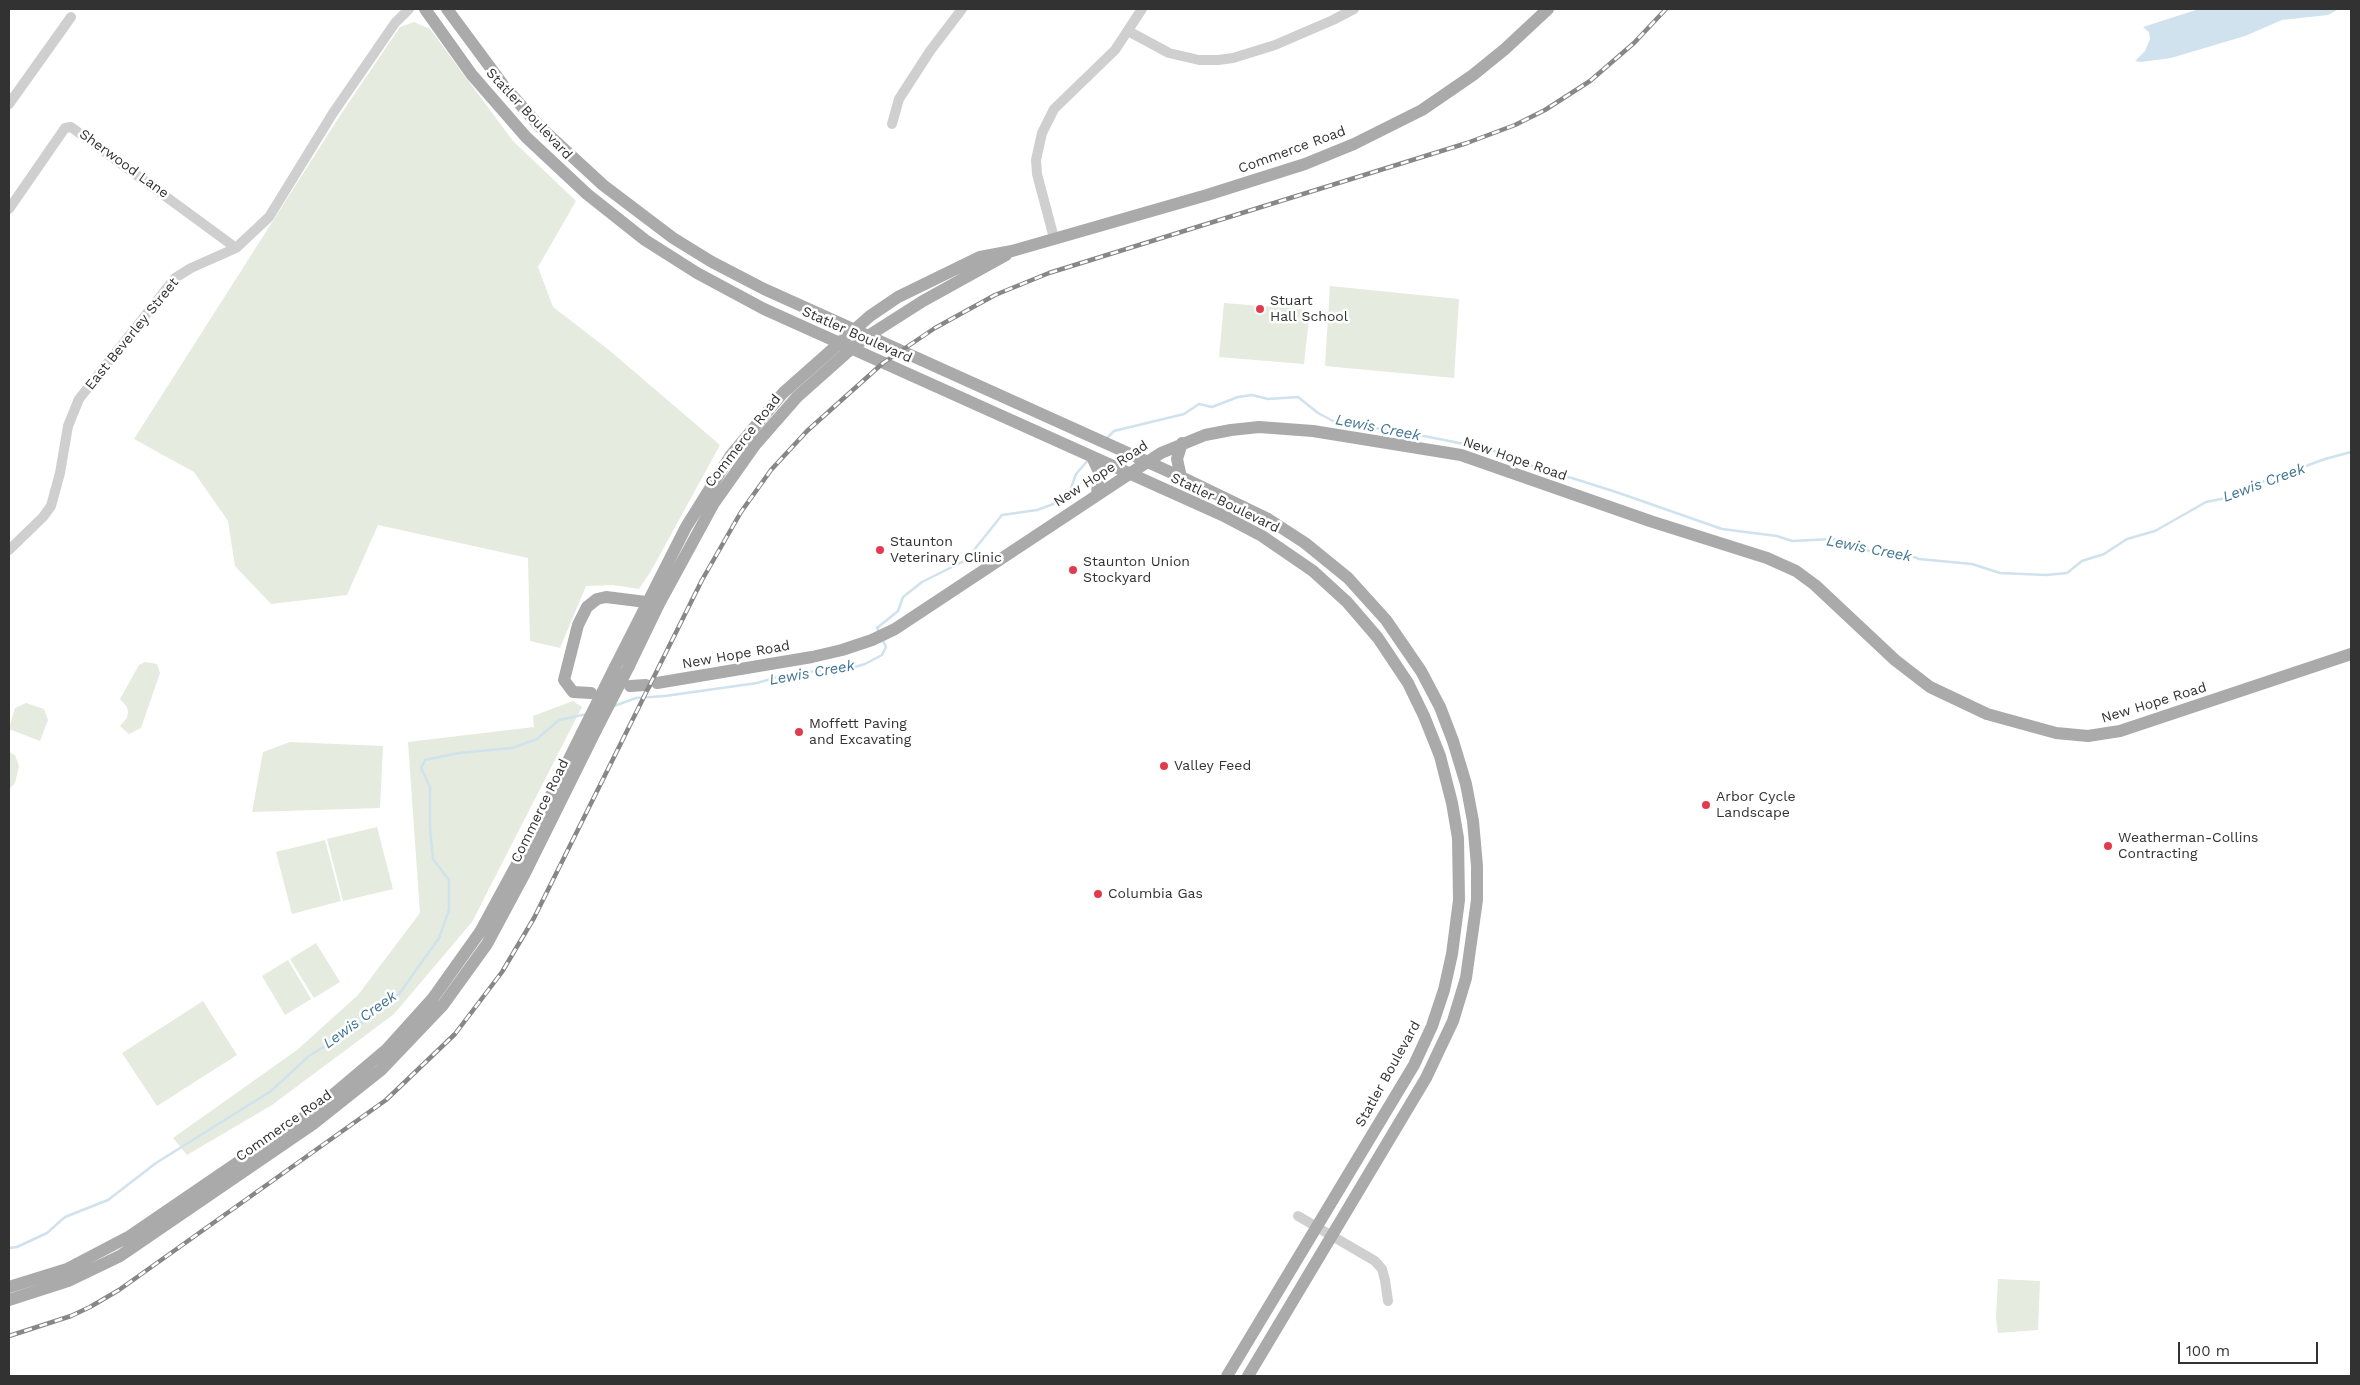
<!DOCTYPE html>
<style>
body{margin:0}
#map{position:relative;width:2360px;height:1385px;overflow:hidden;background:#fff;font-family:"Work Sans",sans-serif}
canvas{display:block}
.frame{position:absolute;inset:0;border:10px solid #323232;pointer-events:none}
.scale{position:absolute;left:2178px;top:1342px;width:140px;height:22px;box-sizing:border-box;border:2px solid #323232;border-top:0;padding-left:6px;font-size:15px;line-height:18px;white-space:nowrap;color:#323232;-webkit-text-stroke:4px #fff;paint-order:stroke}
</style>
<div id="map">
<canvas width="2360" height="1385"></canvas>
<div class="frame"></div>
<div class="scale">100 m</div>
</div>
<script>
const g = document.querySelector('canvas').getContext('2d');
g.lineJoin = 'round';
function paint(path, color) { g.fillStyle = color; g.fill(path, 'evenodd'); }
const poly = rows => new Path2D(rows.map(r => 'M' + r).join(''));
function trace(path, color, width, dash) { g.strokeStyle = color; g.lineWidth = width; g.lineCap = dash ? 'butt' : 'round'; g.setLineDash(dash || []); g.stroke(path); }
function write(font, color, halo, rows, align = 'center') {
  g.font = font + ' "Work Sans",sans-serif'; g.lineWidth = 5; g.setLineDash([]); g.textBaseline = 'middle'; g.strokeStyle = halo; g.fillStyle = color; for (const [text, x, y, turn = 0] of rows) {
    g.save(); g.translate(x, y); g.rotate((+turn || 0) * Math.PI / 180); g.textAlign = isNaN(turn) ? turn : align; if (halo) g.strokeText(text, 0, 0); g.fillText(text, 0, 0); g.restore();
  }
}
paint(poly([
 [414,22,430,29,513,141,576,201,538,267,553,307,609,350,720,445,651,571,639,589,613,585,586,586,560,648,530,641,528,558,378,525,347,595,271,604,235,566,228,521,194,472,134,439,341,114,400,27],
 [1330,286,1459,299,1454,378,1325,366],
 [1224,303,1310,310,1304,364,1219,357],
 [145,662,157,664,160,673,141,728,129,734,120,726,127,718,128,712,127,707,120,699,139,665],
 [573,701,582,707,472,922,394,1014,272,1105,187,1155,173,1138,297,1050,358,995,420,913,408,742,534,727,533,716],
 [26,703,44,709,48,720,40,741,9,729,15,708],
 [290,742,383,746,380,808,252,812,263,752],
 [9,752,15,755,19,766,15,783,9,789],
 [377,827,393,889,343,901,327,839],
 [325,840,341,901,292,914,276,852],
 [316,943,340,982,314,998,290,959],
 [288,960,311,999,285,1015,262,976],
 [203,1001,237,1055,157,1106,122,1053],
 [1998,1279,2040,1281,2038,1330,1998,1333,1996,1318]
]), '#e5ebde');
paint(poly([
 [2199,9,2339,9,2328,15,2282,20,2245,36,2171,58,2141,62,2135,61,2145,51,2150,39,2149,32,2143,27]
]), '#cfe2ed');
trace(poly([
 [1107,438,1114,431,1184,414,1199,404,1212,407,1238,397,1252,395,1268,399,1298,397,1318,413,1333,421,1424,436,1489,449,1553,474,1572,478,1619,493,1722,529,1777,536,1792,541,1833,539,1878,554,1905,553,1919,559,1972,564,2000,573,2046,575,2067,573,2082,561,2104,554,2127,539,2155,531,2206,502,2236,496,2262,482,2325,459,2351,452],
 [879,632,877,628,898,611,903,597,922,582,966,560,1002,515,1037,510,1056,503,1069,494,1076,474,1089,459],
 [614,706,636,698,665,696,757,683,791,673,848,669,865,664,882,655,886,647,882,639],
 [9,1248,17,1247,47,1233,65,1217,108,1200,156,1163,271,1091,309,1056,357,1026,399,994,439,938,449,910,449,880,433,859,430,828,430,787,421,768,425,760,459,753,512,748,537,739,559,720,587,714]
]), '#cfe2ed', 2.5);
trace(poly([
 [1128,31,1169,53,1199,60,1218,60,1233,58,1275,45,1333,20,1354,9],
 [9,104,71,17],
 [892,124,899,99,930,51,962,9],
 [9,209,65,128,71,127,236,248],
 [1054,238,1037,174,1036,160,1042,133,1054,109,1115,50,1142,9],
 [9,550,43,517,51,506,60,473,68,426,79,399,175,278,191,268,236,248,269,217,333,113,395,23,409,9],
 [1298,1216,1375,1261,1382,1269,1385,1280,1388,1301]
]), '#cfcfcf', 10);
trace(poly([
 [425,9,472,75,526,137,587,194,645,240,697,273,764,309,1222,515,1262,536,1313,571,1347,602,1378,638,1408,683,1424,716,1440,756,1452,803,1458,838,1459,900,1452,954,1444,990,1432,1026,1414,1065,1227,1376],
 [447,9,504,86,540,127,603,185,673,238,712,262,764,289,1181,477,1268,519,1305,543,1348,578,1386,620,1421,671,1440,707,1453,741,1466,784,1473,821,1477,866,1477,900,1466,978,1453,1021,1426,1078,1248,1376],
 [1092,457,1099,472,1097,494],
 [1181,477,1177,459,1182,443],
 [629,666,659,604,714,503,755,445,797,397,851,349,868,336,923,301,1006,255],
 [615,667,686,527,731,455,783,393,870,316,898,297,980,257,1012,251,1207,195,1305,164,1354,144,1422,110,1473,75,1505,49,1548,9],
 [657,683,812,657,842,650,872,640,895,629,1161,453,1205,435,1231,430,1259,427,1313,431,1461,455,1650,521,1767,558,1796,571,1815,585,1895,660,1930,687,1987,714,2056,733,2088,736,2120,731,2351,654],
 [630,686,646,685],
 [591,693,573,692,564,680,578,625,587,607,597,599,606,597,654,603],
 [9,1287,67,1269,130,1236,316,1109,387,1049,433,998,480,932,518,862,582,733],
 [9,1300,68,1281,120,1256,313,1124,381,1070,443,1005,487,944,524,875,596,730]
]), '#aaa', 12);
const rail = poly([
 [9,1336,71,1316,90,1307,119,1290,386,1100,455,1034,502,972,534,918,702,580,741,512,771,470,807,431,883,363,935,328,995,295,1049,273,1467,143,1515,125,1545,110,1590,81,1634,43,1666,9]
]);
trace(rail, '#878787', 4.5);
trace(rail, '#fff', 2.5, [8]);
trace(poly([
 [596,730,629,666],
 [582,733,615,667]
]), '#aaa', 12);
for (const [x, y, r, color] of [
 [1260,309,5,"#e13c4e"],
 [880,550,5,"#e13c4e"],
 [1073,570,5,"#e13c4e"],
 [799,732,5,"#e13c4e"],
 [1164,766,5,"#e13c4e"],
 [1706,805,5,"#e13c4e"],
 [2108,846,5,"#e13c4e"],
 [1098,894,5,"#e13c4e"]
]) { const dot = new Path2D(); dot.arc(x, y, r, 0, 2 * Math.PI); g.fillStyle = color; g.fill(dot); trace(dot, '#fff', 2); }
write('14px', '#323232', '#fff', [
 ["Statler Boulevard",529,114,47],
 ["Commerce Road",1292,150,-20],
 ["Sherwood Lane",124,164,36],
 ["East Beverley Street",132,334,-51],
 ["Statler Boulevard",857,335,24],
 ["Commerce Road",743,441,-52],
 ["New Hope Road",1515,459,19],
 ["New Hope Road",1101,474,-33],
 ["Statler Boulevard",1225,503,26],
 ["New Hope Road",736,655,-10],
 ["New Hope Road",2154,703,-17],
 ["Commerce Road",540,811,-64],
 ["Statler Boulevard",1388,1074,-61],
 ["Commerce Road",284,1126,-35]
]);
write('14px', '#323232', '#fff', [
 ["Stuart",1270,301],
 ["Hall School",1270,317],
 ["Staunton",890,542],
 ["Veterinary Clinic",890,558],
 ["Staunton Union",1083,562],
 ["Stockyard",1083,578],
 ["Moffett Paving",809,724],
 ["and Excavating",809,740],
 ["Valley Feed",1174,766],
 ["Arbor Cycle",1716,797],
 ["Landscape",1716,813],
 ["Weatherman-Collins",2118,838],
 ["Contracting",2118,854],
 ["Columbia Gas",1108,894]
], 'left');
write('italic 15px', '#417693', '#fff', [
 ["Lewis Creek",1378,428,11],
 ["Lewis Creek",2264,483,-20],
 ["Lewis Creek",1869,549,11],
 ["Lewis Creek",812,673,-10],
 ["Lewis Creek",360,1020,-36]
]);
</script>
